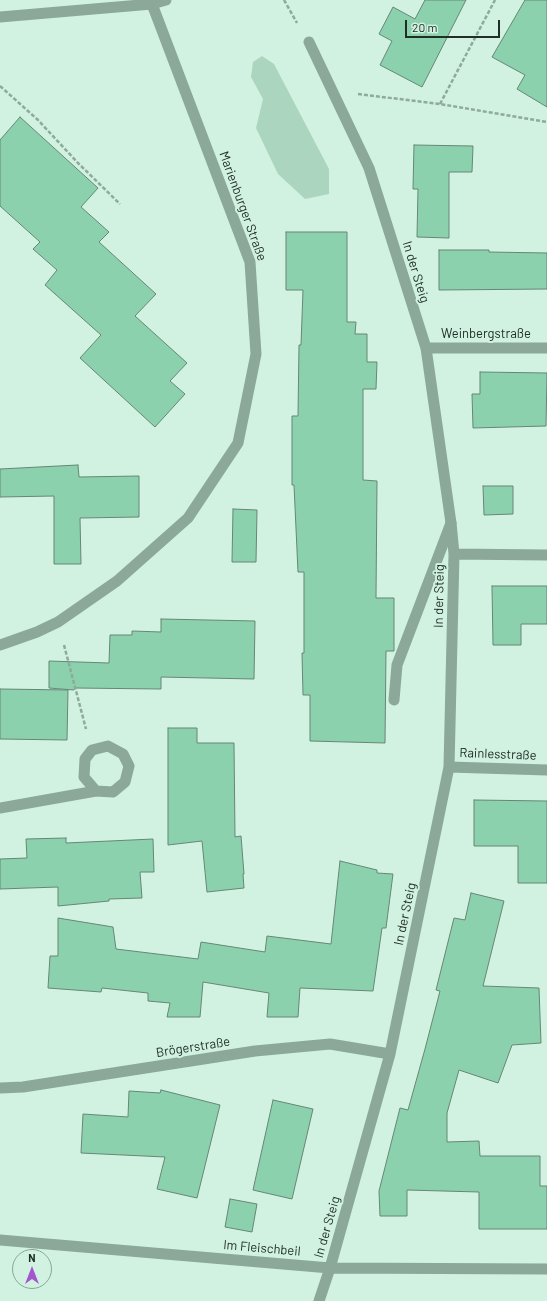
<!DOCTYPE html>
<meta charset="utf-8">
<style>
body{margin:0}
#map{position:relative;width:547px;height:1301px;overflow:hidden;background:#d1f2e0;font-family:Barlow,sans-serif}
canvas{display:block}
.north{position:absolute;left:12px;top:1249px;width:40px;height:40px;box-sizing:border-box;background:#d1f2e0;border:1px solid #8ba496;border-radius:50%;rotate:0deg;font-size:11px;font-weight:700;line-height:16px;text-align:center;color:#212e27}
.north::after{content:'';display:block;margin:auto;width:14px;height:18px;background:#a258cc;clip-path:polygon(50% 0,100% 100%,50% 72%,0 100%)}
.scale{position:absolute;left:405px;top:20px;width:95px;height:18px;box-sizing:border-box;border:2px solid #212e27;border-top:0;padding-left:5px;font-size:12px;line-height:14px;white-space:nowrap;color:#212e27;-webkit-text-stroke:3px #d1f2e0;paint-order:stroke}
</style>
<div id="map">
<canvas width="547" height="1301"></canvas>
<div class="north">N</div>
<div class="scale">20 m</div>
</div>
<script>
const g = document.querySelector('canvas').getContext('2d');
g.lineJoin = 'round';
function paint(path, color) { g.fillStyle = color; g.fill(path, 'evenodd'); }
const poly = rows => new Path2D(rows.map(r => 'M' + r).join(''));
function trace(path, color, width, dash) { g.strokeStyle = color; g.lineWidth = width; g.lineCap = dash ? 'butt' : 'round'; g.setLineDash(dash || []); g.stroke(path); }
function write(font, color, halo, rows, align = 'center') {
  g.font = font + ' Barlow,sans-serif'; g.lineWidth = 4; g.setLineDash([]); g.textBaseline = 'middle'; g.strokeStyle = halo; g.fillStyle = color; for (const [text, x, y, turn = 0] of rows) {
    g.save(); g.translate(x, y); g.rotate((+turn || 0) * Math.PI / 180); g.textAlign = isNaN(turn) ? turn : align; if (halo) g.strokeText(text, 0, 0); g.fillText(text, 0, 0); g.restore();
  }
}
paint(poly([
 [262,56,274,64,329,169,329,194,305,199,278,174,256,128,263,99,251,77,253,62]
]), '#abd5be');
const building = poly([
 [425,0,466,0,422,87,380,65,392,41,379,34,393,7,415,19,425,0],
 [525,0,547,0,547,107,517,89,525,75,492,57,525,0],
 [20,117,98,188,81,207,109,232,99,242,156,294,135,316,187,363,170,381,185,394,155,427,80,358,101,335,45,285,57,270,33,249,40,242,0,206,0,140,20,117],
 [414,145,473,146,472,172,449,172,449,238,417,237,418,189,413,189,414,145],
 [286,232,347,232,347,322,356,322,355,334,367,334,367,362,377,362,376,389,363,389,363,480,377,481,376,598,394,598,394,651,386,651,385,743,310,741,310,695,303,695,302,653,304,653,304,572,298,572,294,485,292,485,292,416,298,416,299,345,301,345,303,290,286,290,286,232],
 [439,250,489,250,489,252,547,253,547,289,439,290,439,250],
 [480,372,547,373,546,426,473,428,472,394,480,394,480,372],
 [78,465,79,477,139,476,139,517,80,518,81,564,54,564,54,496,0,497,0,469,78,465],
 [483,486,513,486,513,514,484,515,483,486],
 [233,509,257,510,256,562,232,562,233,509],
 [492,586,547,586,547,624,521,624,521,645,493,645,492,586],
 [161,619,255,621,254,679,161,677,161,689,75,688,74,690,49,688,49,661,109,663,110,635,132,635,132,631,161,632,161,619],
 [0,689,68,690,67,740,0,739,0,689],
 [168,728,197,728,197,743,234,743,235,837,241,836,244,874,243,874,244,888,207,892,202,841,168,845,168,728],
 [474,800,547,801,547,883,518,883,518,846,474,846,474,800],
 [66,838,66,843,153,839,154,872,140,872,142,898,109,899,109,901,58,906,58,887,0,889,0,859,27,858,26,839,66,838],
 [340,861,377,870,377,873,393,874,386,928,382,928,373,991,300,988,298,1017,267,1017,269,993,203,982,200,1017,167,1017,170,1003,148,1001,148,993,102,988,101,992,48,988,50,956,58,956,58,918,113,927,116,949,198,959,201,942,265,952,267,936,331,944,340,861],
 [471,893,504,901,483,986,539,988,541,1043,512,1045,498,1083,459,1070,447,1113,447,1142,479,1141,480,1156,540,1156,540,1186,547,1186,547,1229,479,1229,479,1192,407,1190,407,1216,380,1216,379,1191,400,1108,408,1110,425,1049,440,991,436,990,454,918,465,920,471,893],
 [161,1090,220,1105,197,1198,157,1189,165,1157,81,1153,83,1114,128,1117,129,1091,160,1093,161,1090],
 [273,1100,313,1109,292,1199,253,1190,273,1100],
 [230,1199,257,1204,252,1232,225,1227,230,1199]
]);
paint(building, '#8bd1ae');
trace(building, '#678675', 1);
trace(poly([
 [284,0,297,23],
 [0,86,38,120,78,163,120,204],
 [358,94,440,104,547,122],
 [440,104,495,0],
 [64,645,86,729]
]), '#8fa99b', 2.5, [4, 2]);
trace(poly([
 [394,700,397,665,451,523]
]), '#8ba898', 11);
trace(poly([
 [0,17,152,4,166,0],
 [309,42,369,168,426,348,451,523,454,554,449,767,390,1054,330,1268,319,1301],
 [426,348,547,348],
 [454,554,547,555],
 [0,645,37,632,58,622,117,581,188,518,238,443,256,354,250,262,152,4],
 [449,767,547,770],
 [0,808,96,791,113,792,125,782,129,766,123,754,108,746,92,750,85,759,84,777,96,791],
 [0,1088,23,1087,255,1051,330,1044,390,1054],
 [0,1240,330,1268,547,1269]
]), '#8ba898', 11);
write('13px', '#212e27', '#d1f2e0', [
 ["Marienburger Straße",243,206,70],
 ["In der Steig",416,272,73],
 ["Weinbergstraße",486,334],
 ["In der Steig",439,596,-89],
 ["Rainlesstraße",498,754,2],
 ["In der Steig",405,914,-78],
 ["Brögerstraße",193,1047,-9],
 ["In der Steig",327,1227,-74],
 ["Im Fleischbeil",262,1248,5]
]);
</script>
